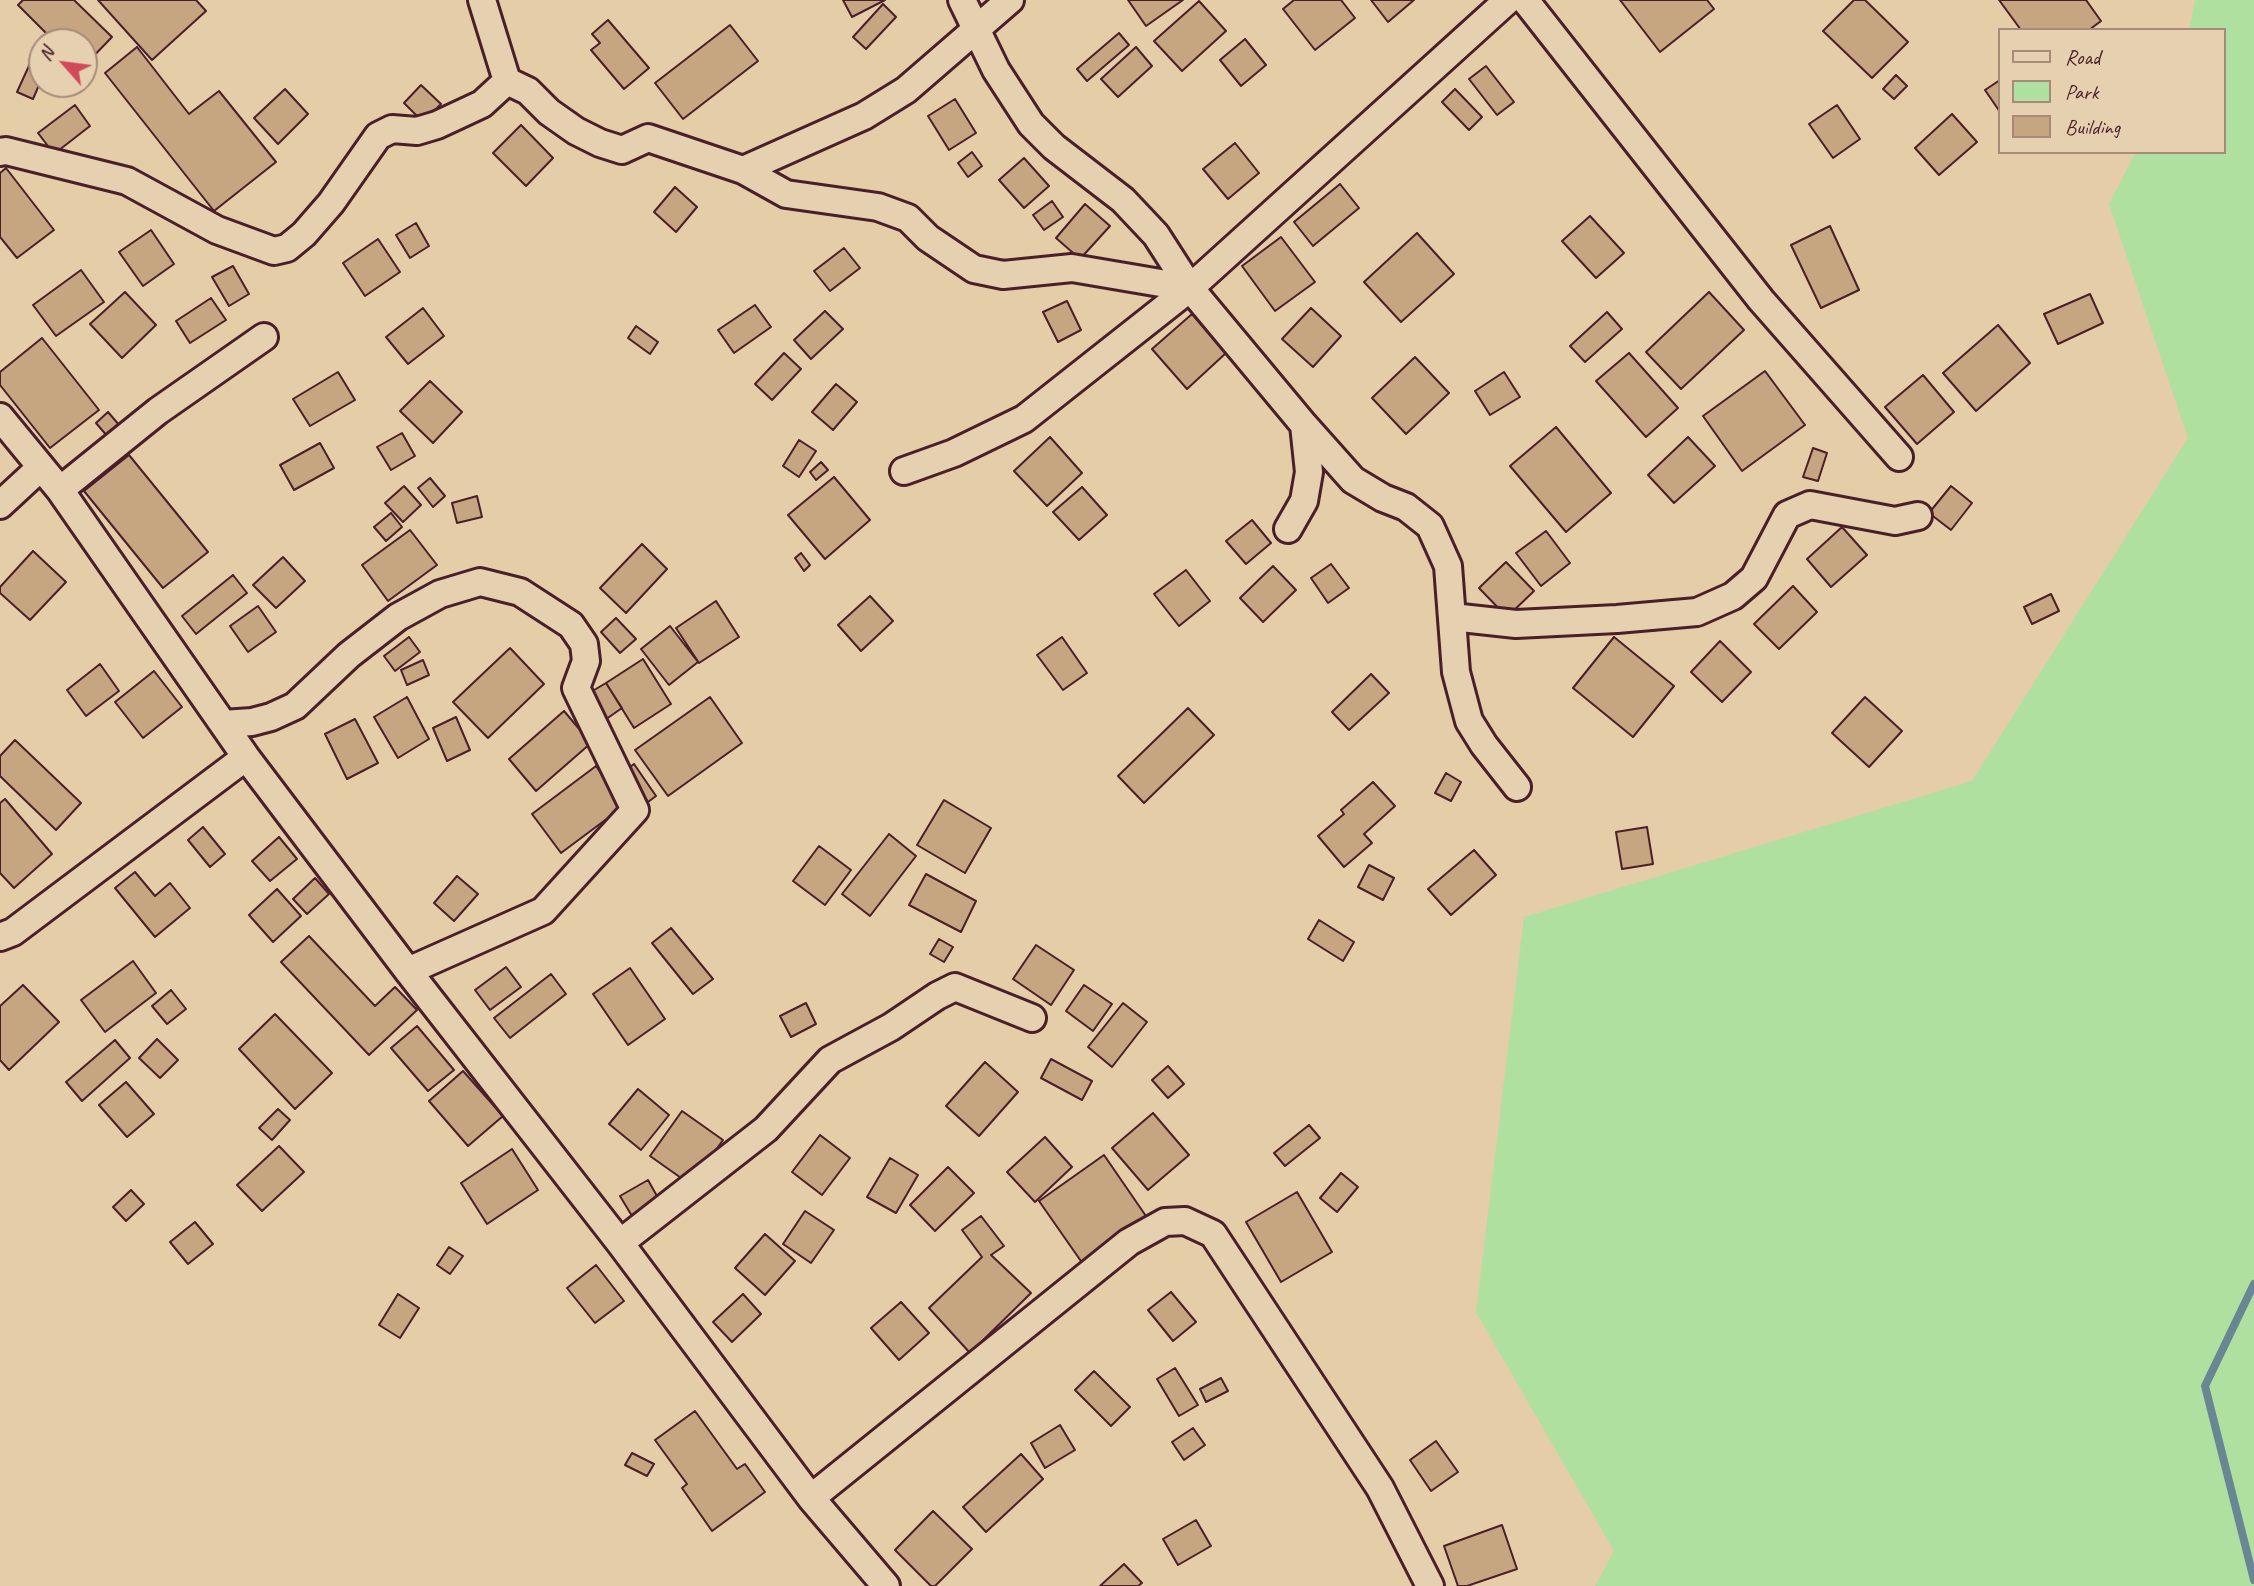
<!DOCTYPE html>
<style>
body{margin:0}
#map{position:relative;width:2254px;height:1586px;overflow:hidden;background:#e4cda7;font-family:Caveat,sans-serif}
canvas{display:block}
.legend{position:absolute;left:1998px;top:28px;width:228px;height:126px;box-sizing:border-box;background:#e5d1af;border:2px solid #a78a7a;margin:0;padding:9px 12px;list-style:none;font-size:21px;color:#4a1f2b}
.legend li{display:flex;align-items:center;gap:14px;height:35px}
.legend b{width:35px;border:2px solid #a78a7a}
.north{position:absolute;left:28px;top:28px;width:70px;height:70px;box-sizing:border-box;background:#e5d1af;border:2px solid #a78a7a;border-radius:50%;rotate:298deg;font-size:19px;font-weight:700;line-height:28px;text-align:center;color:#4a1f2b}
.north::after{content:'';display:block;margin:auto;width:24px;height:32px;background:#d1495b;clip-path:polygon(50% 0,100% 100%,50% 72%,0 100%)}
</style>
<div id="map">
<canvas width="2254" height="1586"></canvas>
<ul class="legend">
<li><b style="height:9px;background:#e5d1af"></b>Road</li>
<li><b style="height:19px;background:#afe0a0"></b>Park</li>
<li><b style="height:19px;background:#c6a581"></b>Building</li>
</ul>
<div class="north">N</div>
</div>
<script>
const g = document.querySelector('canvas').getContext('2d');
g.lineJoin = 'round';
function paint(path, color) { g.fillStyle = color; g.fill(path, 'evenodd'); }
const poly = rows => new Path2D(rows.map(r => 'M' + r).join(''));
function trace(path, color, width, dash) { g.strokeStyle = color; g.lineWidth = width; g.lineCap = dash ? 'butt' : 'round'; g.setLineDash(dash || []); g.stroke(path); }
paint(poly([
 [2195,0,2254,0,2254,1586,1595,1586,1614,1551,1476,1312,1524,917,1972,781,2188,438,2109,204,2136,152,2224,152,2224,30,2189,30]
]), '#afe0a0');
trace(poly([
 [2254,1284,2205,1386,2254,1580]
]), '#688792', 8);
const building = poly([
 [23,0,74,0,112,37,84,66,84,42,55,42,18,5,23,0],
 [98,0,196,0,206,11,152,60,98,0],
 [843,0,885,0,852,17,843,0],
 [1128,0,1183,0,1146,26,1128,0],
 [1294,0,1341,0,1355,18,1315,50,1283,9,1294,0],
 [1371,0,1414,0,1388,22,1371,0],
 [1620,0,1707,0,1714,9,1660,52,1620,0],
 [1854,0,1865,0,1908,42,1872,78,1823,31,1854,0],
 [1999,0,2086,0,2101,21,2089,30,2021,30,1999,0],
 [1199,1,1226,31,1182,71,1154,41,1199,1],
 [883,4,896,17,866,49,853,37,883,4],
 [608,20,649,68,624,89,591,50,600,43,592,34,608,20],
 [730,25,758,61,683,119,655,83,730,25],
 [1119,33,1129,45,1087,81,1077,69,1119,33],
 [1245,39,1266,65,1241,86,1220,60,1245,39],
 [137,47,189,114,219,91,276,162,214,211,105,73,137,47],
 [1136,47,1152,66,1118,97,1101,79,1136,47],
 [33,57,42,61,42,78,33,99,17,92,33,57],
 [1486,66,1514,102,1497,115,1469,79,1486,66],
 [1896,75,1907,86,1894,99,1883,89,1896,75],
 [2000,80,2000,112,1985,90,2000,80],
 [421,85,441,104,423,122,404,103,421,85],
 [285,89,308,114,278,144,254,118,285,89],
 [1455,89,1482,117,1469,130,1442,102,1455,89],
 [955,99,976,133,949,150,928,116,955,99],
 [75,105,90,126,54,154,38,133,75,105],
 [1837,105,1860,139,1833,158,1809,124,1837,105],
 [1952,114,1977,142,1939,175,1915,148,1952,114],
 [521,125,553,158,526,186,493,153,521,125],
 [1235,143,1259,173,1228,199,1203,169,1235,143],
 [972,152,982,166,968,177,958,163,972,152],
 [1024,158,1049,186,1024,208,999,180,1024,158],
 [6,168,54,230,17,258,0,237,0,173,6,168],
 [1340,184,1359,208,1313,246,1294,222,1340,184],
 [675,187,697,207,676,232,654,212,675,187],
 [1052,201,1063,217,1044,230,1033,215,1052,201],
 [1085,204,1110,226,1080,259,1056,238,1085,204],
 [1590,216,1624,253,1596,278,1562,241,1590,216],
 [416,223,429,246,410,258,396,235,416,223],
 [1830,226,1859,290,1821,308,1791,245,1830,226],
 [151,230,174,264,143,286,119,252,151,230],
 [1417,233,1454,274,1401,322,1364,282,1417,233],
 [1281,237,1315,282,1275,311,1242,266,1281,237],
 [378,239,400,272,365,296,343,263,378,239],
 [844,248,860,268,830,291,814,271,844,248],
 [233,266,249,294,229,306,212,277,233,266],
 [81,270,104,302,56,336,33,305,81,270],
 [125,292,156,325,122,358,90,324,125,292],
 [1709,292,1744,330,1681,389,1646,352,1709,292],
 [2090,294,2103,323,2058,344,2044,314,2090,294],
 [211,298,226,320,190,343,176,321,211,298],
 [1067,301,1081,330,1058,342,1043,312,1067,301],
 [755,305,771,327,734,353,718,330,755,305],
 [423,308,444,336,408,364,386,337,423,308],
 [1311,308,1341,336,1313,367,1282,339,1311,308],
 [825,311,843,329,811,359,794,340,825,311],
 [1607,312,1622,329,1585,362,1570,346,1607,312],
 [1192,314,1226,353,1187,389,1152,349,1192,314],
 [1998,325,2030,363,1976,411,1943,373,1998,325],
 [636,326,658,342,650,354,628,338,636,326],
 [42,338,99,410,50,448,0,385,0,372,42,338],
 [784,353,801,369,772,400,755,384,784,353],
 [1629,353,1678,408,1646,437,1596,381,1629,353],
 [1415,357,1449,393,1406,434,1372,398,1415,357],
 [1765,371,1805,425,1742,471,1703,416,1765,371],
 [338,372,355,400,310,426,293,399,338,372],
 [1504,372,1520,397,1490,415,1475,391,1504,372],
 [1923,375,1954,412,1917,444,1885,407,1923,375],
 [430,381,462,412,433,443,400,411,430,381],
 [836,384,857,402,833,430,812,412,836,384],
 [108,412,120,426,108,437,96,423,108,412],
 [1556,427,1611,493,1566,532,1510,466,1556,427],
 [402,433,415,456,391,470,377,447,402,433],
 [1050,437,1082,473,1047,506,1014,471,1050,437],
 [1688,437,1715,466,1674,503,1648,475,1688,437],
 [799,440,816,451,799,477,783,466,799,440],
 [320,443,334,468,294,490,280,465,320,443],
 [1813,448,1827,453,1818,481,1803,477,1813,448],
 [129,455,208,552,163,588,84,491,129,455],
 [821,462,828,470,816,480,810,472,821,462],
 [834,477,870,520,825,559,788,515,834,477],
 [430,478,445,496,433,507,418,488,430,478],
 [404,486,421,505,403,522,385,503,404,486],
 [1951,486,1972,503,1951,530,1929,513,1951,486],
 [1082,487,1107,515,1079,540,1053,512,1082,487],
 [477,496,482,517,457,523,452,503,477,496],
 [391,513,402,527,386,541,374,527,391,513],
 [1252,520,1271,543,1246,564,1226,541,1252,520],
 [1842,527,1867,555,1831,587,1807,559,1842,527],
 [410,530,437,565,388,601,362,565,410,530],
 [1546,531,1570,563,1541,586,1516,553,1546,531],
 [642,544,667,569,626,613,600,588,642,544],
 [33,551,66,582,30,620,0,593,0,587,33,551],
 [801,553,810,565,804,571,795,558,801,553],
 [283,557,305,581,276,608,253,585,283,557],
 [1506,562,1534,591,1507,617,1479,588,1506,562],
 [1331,564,1349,588,1328,603,1311,578,1331,564],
 [1273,566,1296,590,1263,622,1240,598,1273,566],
 [1186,570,1210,601,1179,626,1154,594,1186,570],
 [233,575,247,593,196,634,182,616,233,575],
 [1793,586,1817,612,1779,649,1754,624,1793,586],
 [2051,594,2059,611,2032,624,2024,607,2051,594],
 [870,596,893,621,861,651,838,625,870,596],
 [716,601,739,637,699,663,676,628,716,601],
 [258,606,276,632,248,652,230,626,258,606],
 [616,618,636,639,620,653,601,632,616,618],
 [670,626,698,662,669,685,641,649,670,626],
 [409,637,420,652,395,671,384,656,409,637],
 [1062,637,1087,673,1063,690,1037,655,1062,637],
 [1614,637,1674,686,1633,737,1573,688,1614,637],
 [1720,641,1751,672,1722,702,1691,672,1720,641],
 [510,648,544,684,488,738,453,702,510,648],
 [643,659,671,704,634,728,606,683,643,659],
 [423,660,429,675,407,685,401,670,423,660],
 [100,664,119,691,86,716,67,690,100,664],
 [154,671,182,707,143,738,115,702,154,671],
 [1371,674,1389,693,1349,730,1332,712,1371,674],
 [606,683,622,708,602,722,584,696,606,683],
 [407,697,429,739,398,758,374,717,407,697],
 [710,697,742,743,668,796,635,750,710,697],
 [1865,697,1902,731,1869,767,1832,733,1865,697],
 [1188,708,1214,735,1144,803,1118,776,1188,708],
 [564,711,591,743,536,791,509,759,564,711],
 [456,717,470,750,447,761,433,728,456,717],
 [355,719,378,763,347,779,325,734,355,719],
 [15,740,81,803,56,830,0,776,0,756,15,740],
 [634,764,656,796,648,802,626,770,634,764],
 [596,766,624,806,561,853,532,814,596,766],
 [1446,773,1461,782,1451,801,1435,793,1446,773],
 [1373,782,1395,806,1364,834,1372,843,1344,867,1318,836,1344,814,1341,810,1373,782],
 [5,799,52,854,14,888,0,873,0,803,5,799],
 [944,800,991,828,965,873,917,845,944,800],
 [203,827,225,854,210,867,188,840,203,827],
 [1647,827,1653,864,1622,869,1616,832,1647,827],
 [889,834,916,856,870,916,842,894,889,834],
 [279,837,297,859,270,881,252,861,279,837],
 [819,846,851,870,825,905,793,881,819,846],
 [1474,850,1496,875,1451,915,1428,889,1474,850],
 [1369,865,1394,878,1383,900,1358,887,1369,865],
 [135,872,155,896,170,883,190,908,155,937,115,888,135,872],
 [926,874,976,901,961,932,909,905,926,874],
 [457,876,478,894,454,921,434,903,457,876],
 [315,878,329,894,307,914,293,899,315,878],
 [277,889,301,916,273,942,249,915,277,889],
 [1319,920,1354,942,1343,961,1308,939,1319,920],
 [671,928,713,979,693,994,652,943,671,928],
 [309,936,375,1006,395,987,417,1010,369,1055,281,962,309,936],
 [939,939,953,947,944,962,930,954,939,939],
 [1036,945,1074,970,1051,1005,1013,979,1036,945],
 [133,961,156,993,105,1032,81,1000,133,961],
 [506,967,521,987,490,1010,475,990,506,967],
 [630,968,665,1019,628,1045,593,994,630,968],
 [551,974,566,994,510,1038,494,1018,551,974],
 [23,985,59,1022,9,1070,0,1060,0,1006,23,985],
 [1084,985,1112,1004,1093,1031,1066,1011,1084,985],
 [171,990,186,1009,167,1024,152,1006,171,990],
 [806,1003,816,1024,791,1037,780,1016,806,1003],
 [1123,1003,1147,1022,1112,1067,1088,1047,1123,1003],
 [275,1014,332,1073,295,1109,239,1049,275,1014],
 [417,1026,454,1070,428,1091,391,1048,417,1026],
 [157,1039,178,1060,160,1078,139,1058,157,1039],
 [115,1040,130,1058,82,1101,66,1082,115,1040],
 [1051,1059,1092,1081,1082,1100,1041,1078,1051,1059],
 [985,1062,1018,1092,979,1136,946,1106,985,1062],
 [1168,1066,1184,1084,1168,1098,1152,1080,1168,1066],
 [463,1071,503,1116,468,1146,429,1101,463,1071],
 [126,1082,154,1114,127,1137,99,1105,126,1082],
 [638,1089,669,1115,641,1150,609,1124,638,1089],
 [278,1109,290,1120,272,1140,259,1128,278,1109],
 [682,1111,723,1140,691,1185,650,1156,682,1111],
 [1153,1113,1189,1155,1148,1190,1112,1148,1153,1113],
 [1309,1125,1320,1138,1285,1166,1274,1153,1309,1125],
 [820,1135,850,1158,822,1195,792,1172,820,1135],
 [1045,1137,1072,1167,1035,1202,1007,1172,1045,1137],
 [279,1146,304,1172,262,1211,237,1185,279,1146],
 [512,1149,538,1190,487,1224,461,1183,512,1149],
 [1104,1155,1148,1219,1083,1264,1039,1201,1104,1155],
 [890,1158,918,1175,896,1213,867,1197,890,1158],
 [948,1167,974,1193,935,1231,910,1205,948,1167],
 [1341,1173,1358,1187,1337,1212,1320,1198,1341,1173],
 [648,1180,662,1205,635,1221,620,1196,648,1180],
 [131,1190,144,1204,126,1221,113,1207,131,1190],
 [1297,1192,1332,1252,1281,1282,1246,1222,1297,1192],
 [805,1211,834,1230,811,1263,783,1244,805,1211],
 [981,1216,1004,1246,991,1255,1031,1293,970,1353,929,1308,982,1257,962,1230,981,1216],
 [195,1222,213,1244,188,1264,170,1242,195,1222],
 [765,1234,795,1261,765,1295,735,1268,765,1234],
 [449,1247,463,1256,450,1274,437,1265,449,1247],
 [596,1265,624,1301,595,1323,567,1288,596,1265],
 [1171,1292,1196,1322,1173,1341,1148,1310,1171,1292],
 [398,1294,419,1308,400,1338,379,1325,398,1294],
 [743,1294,761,1314,732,1342,713,1322,743,1294],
 [901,1302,929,1333,899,1360,871,1328,901,1302],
 [1175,1368,1198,1405,1179,1416,1157,1379,1175,1368],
 [1094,1371,1130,1407,1111,1426,1075,1390,1094,1371],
 [1221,1378,1228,1391,1206,1402,1200,1389,1221,1378],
 [695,1411,737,1469,745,1464,765,1492,712,1531,682,1488,687,1484,655,1440,695,1411],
 [1060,1425,1075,1450,1045,1468,1031,1443,1060,1425],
 [1193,1428,1205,1445,1184,1460,1172,1442,1193,1428],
 [1436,1441,1458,1472,1431,1491,1410,1460,1436,1441],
 [632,1453,654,1464,647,1476,625,1465,632,1453],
 [1021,1454,1043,1479,986,1532,963,1507,1021,1454],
 [933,1511,972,1549,935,1586,931,1586,895,1550,933,1511],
 [1196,1520,1211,1546,1178,1565,1163,1539,1196,1520],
 [1502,1525,1517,1569,1467,1586,1458,1586,1444,1546,1502,1525],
 [1124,1564,1142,1583,1138,1586,1100,1586,1124,1564]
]);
paint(building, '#c6a581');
trace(building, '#4a1f2b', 2);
const street = poly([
 [482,0,507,81],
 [962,0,996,70,1031,124,1054,147,1123,200,1156,235,1190,288,1304,425],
 [1525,0,1761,300,1899,457],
 [0,152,6,151,127,181,217,230,274,251,287,248,304,234,331,203,378,136,392,129,417,131,437,125,482,104,507,81,528,91,549,112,576,131,600,143,622,150,648,138,743,170,786,194,878,207,908,218,928,238,974,269,1003,275,1072,268,1190,288],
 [743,170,864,116,906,90,1010,0],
 [0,417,60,490,246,757,408,971,620,1243,811,1498,886,1586],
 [904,471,954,453,1024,419,1190,288,1508,0],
 [60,490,158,411,264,337],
 [0,505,40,468],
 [1288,529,1304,501,1309,472,1304,425,1353,480,1383,498,1406,507,1430,526,1448,566,1456,672,1469,721,1484,745,1517,787],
 [1452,617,1516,624,1617,619,1697,612,1733,596,1754,578,1787,515,1810,505,1895,521,1918,516],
 [223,724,252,722,271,717,295,706,349,655,398,617,440,594,480,582,520,592,571,625,584,644,586,661,576,688,635,810,543,911,408,971],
 [0,937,13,932,246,757],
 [620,1243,766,1129,830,1060,891,1027,937,996,955,987,1032,1018],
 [811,1498,1129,1242,1165,1222,1185,1221,1213,1234,1380,1488,1430,1586]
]);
trace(street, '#4a1f2b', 32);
trace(street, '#e5d1af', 26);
</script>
